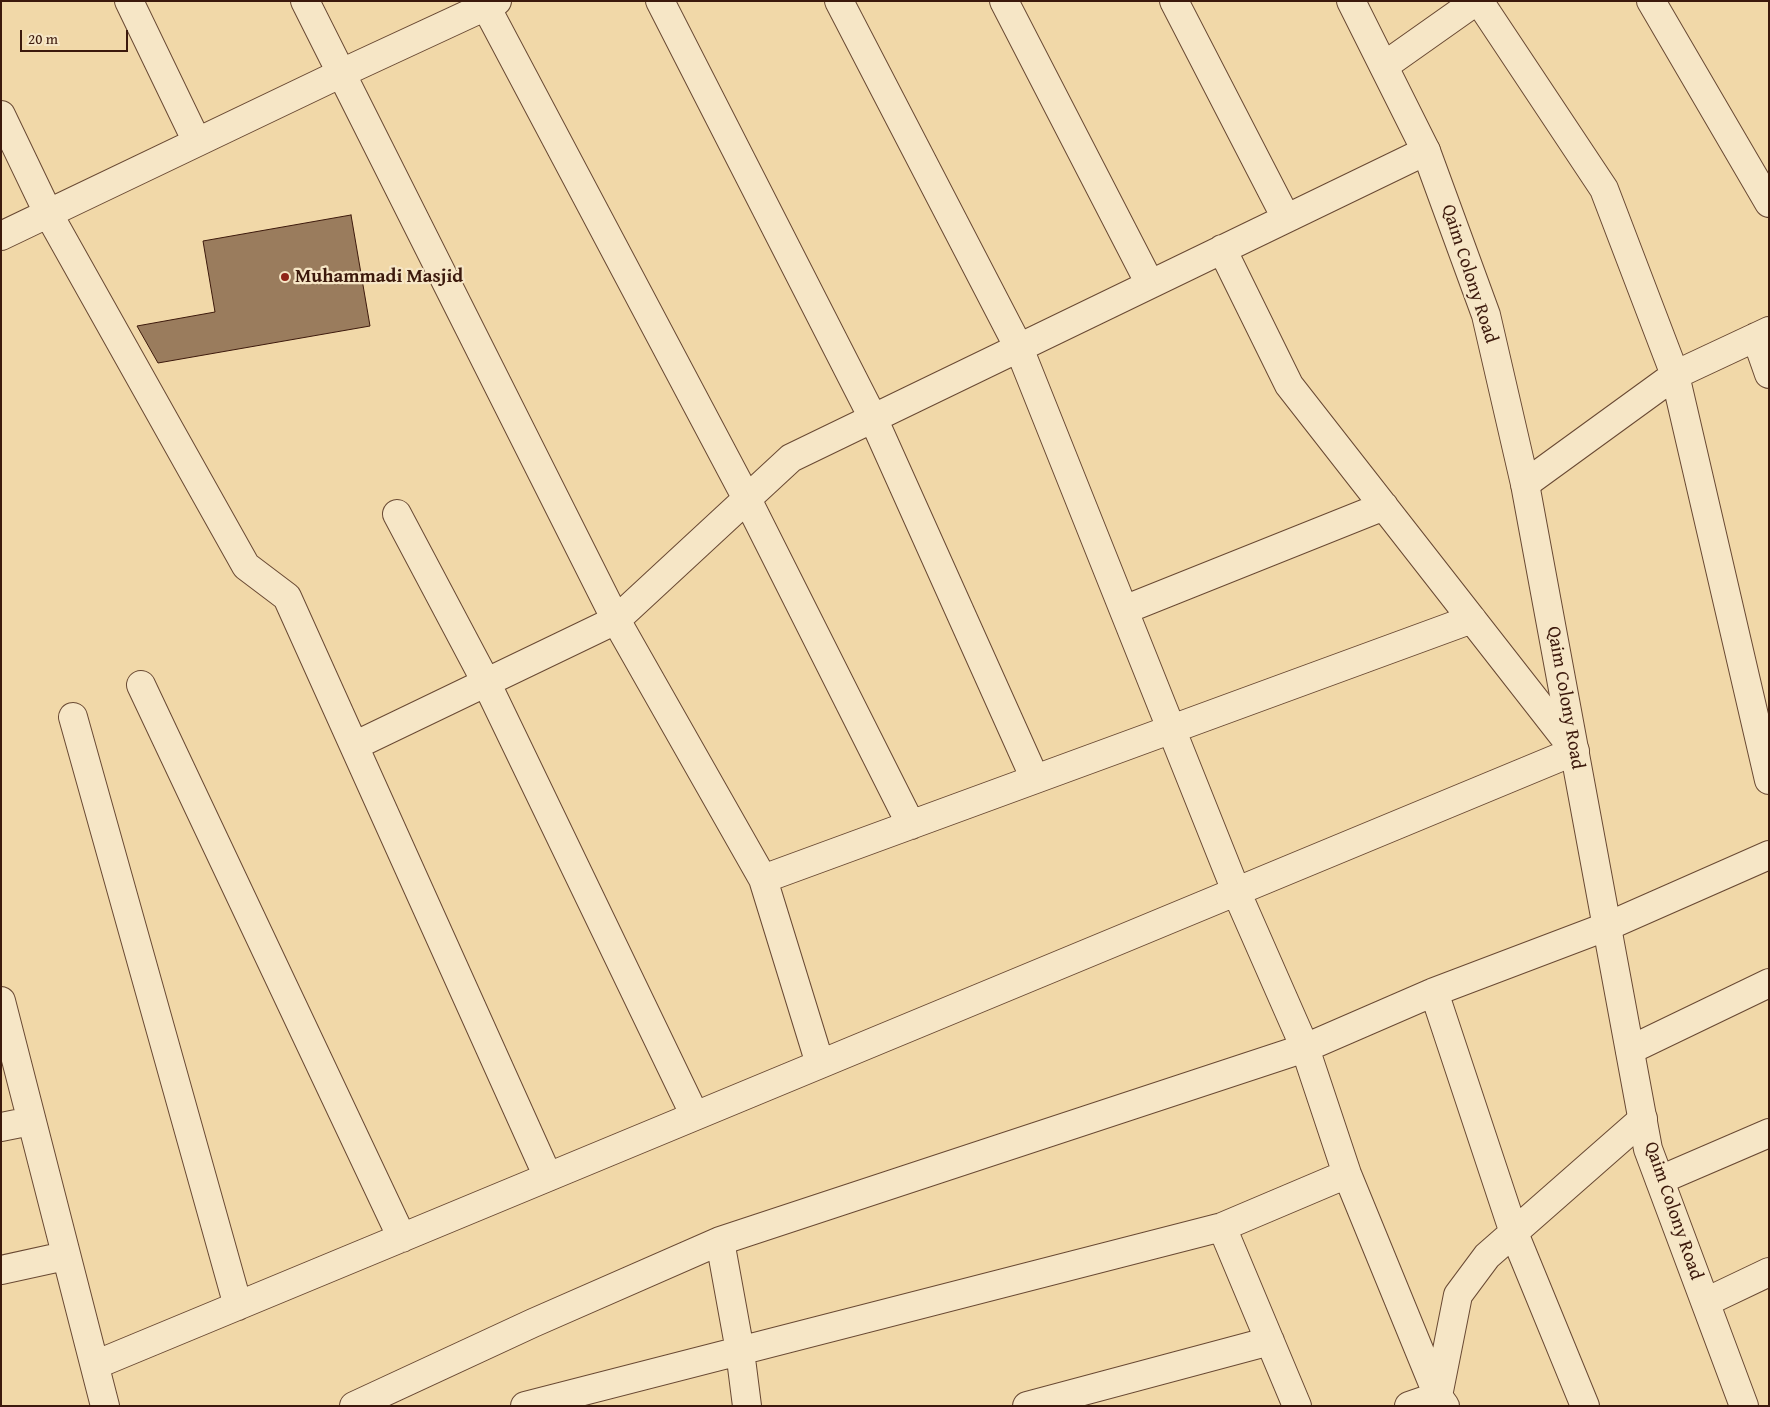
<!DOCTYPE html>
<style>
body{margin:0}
#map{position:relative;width:1770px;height:1407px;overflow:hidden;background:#f1d8a8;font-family:"Gentium Book Plus",serif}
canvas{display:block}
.frame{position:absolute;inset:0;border:2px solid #3c190c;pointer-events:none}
.scale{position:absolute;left:20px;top:30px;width:108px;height:22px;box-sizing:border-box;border:2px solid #3c190c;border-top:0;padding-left:6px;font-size:15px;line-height:18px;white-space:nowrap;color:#3c190c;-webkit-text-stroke:4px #f6e6c6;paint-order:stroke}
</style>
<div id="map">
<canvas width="1770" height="1407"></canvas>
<div class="frame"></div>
<div class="scale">20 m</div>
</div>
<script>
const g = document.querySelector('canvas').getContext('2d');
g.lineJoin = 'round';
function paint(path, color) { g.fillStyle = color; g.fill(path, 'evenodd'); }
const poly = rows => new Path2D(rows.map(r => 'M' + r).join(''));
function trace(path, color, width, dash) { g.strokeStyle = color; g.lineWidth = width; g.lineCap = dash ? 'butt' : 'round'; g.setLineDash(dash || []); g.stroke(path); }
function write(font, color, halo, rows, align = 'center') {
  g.font = font + ' "Gentium Book Plus",serif'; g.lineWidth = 4.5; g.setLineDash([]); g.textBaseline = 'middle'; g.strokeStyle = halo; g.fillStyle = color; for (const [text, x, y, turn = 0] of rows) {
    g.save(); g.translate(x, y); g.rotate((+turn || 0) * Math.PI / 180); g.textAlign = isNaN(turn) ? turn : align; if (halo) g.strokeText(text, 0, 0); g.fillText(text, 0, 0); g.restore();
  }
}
const building = poly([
 [351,215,370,326,158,363,137,326,215,312,203,241,351,215]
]);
paint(building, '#9a7c5d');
trace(building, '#3c190c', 1);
const minor = poly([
 [129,1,197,142],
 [305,1,616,620,763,879,820,1064],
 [483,1,747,499,911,825],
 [660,1,873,418,1035,779],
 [839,1,1019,348,1236,891,1305,1048,1347,1174,1438,1396,1445,1406],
 [1004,1,1150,284],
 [1174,1,1286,218],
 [1479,1,1604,189,1675,375,1769,780],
 [1651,1,1769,203],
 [1384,66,1476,1],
 [1,115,48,213,246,566,287,597,548,1177],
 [1,236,346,71,497,1],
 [1756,337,1769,374],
 [1525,484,1675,375,1769,331],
 [397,514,486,682,695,1116],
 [1124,610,1384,506],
 [141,685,402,1238],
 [73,717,238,1306],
 [354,746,616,620,791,458,1426,151],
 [763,879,1472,619],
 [1434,992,1514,1233,1585,1406],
 [1,1001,105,1406],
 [1630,1050,1769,983],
 [1,1127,31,1121],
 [1660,1180,1769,1133],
 [1222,1227,1297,1406],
 [720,1241,740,1351,747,1406],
 [1,1270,65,1256],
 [1706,1302,1769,1272],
 [95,1365,1575,751,1289,385,1222,249],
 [354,1406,533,1323,720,1241,1305,1048,1434,992,1608,926,1769,855],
 [525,1406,1222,1227,1347,1174],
 [1027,1406,1270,1341],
 [1409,1406,1438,1396,1458,1295,1487,1256,1643,1119]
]);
const tertiary = poly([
 [1351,1,1426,151,1486,315,1525,484,1648,1149,1744,1406]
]);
trace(minor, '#694933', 30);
trace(tertiary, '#694933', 30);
trace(minor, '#f6e6c6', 28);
trace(tertiary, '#f6e6c6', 28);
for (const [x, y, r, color] of [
 [285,277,5,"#8f2418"]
]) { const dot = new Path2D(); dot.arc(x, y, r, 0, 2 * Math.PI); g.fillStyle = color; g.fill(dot); trace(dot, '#f6e6c6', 2); }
write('19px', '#3c190c', '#f6e6c6', [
 ["Qaim Colony Road",1469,274,72],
 ["Qaim Colony Road",1565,698,80],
 ["Qaim Colony Road",1673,1211,71]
]);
write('bold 19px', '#3c190c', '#f6e6c6', [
 ["Muhammadi Masjid",295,277]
], 'left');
</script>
